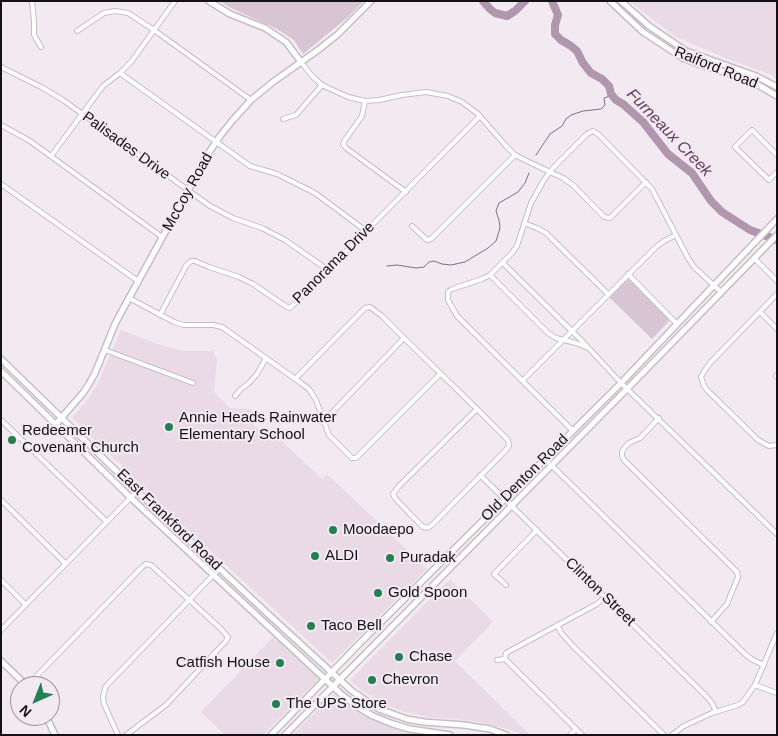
<!DOCTYPE html>
<style>
body{margin:0}
#map{position:relative;width:778px;height:736px;overflow:hidden;background:#f2e9f1;font-family:Helvetica,sans-serif}
canvas{display:block}
.frame{position:absolute;inset:0;border:2px solid #131113;pointer-events:none}
.north{position:absolute;left:10px;top:676px;width:50px;height:50px;box-sizing:border-box;background:#f2e9f1;border:1px solid #999398;border-radius:50%;rotate:224deg;font-size:14px;font-weight:700;line-height:20px;text-align:center;color:#131113}
.north::after{content:'';display:block;margin:auto;width:18px;height:22px;background:#247f54;clip-path:polygon(50% 0,100% 100%,50% 72%,0 100%)}
</style>
<div id="map">
<canvas width="778" height="736"></canvas>
<div class="frame"></div>
<div class="north">N</div>
</div>
<script>
const g = document.querySelector('canvas').getContext('2d');
g.lineJoin = 'round';
function paint(path, color) { g.fillStyle = color; g.fill(path, 'evenodd'); }
const poly = rows => new Path2D(rows.map(r => 'M' + r).join(''));
function trace(path, color, width, dash) { g.strokeStyle = color; g.lineWidth = width; g.lineCap = dash ? 'butt' : 'round'; g.setLineDash(dash || []); g.stroke(path); }
function write(font, color, halo, rows, align = 'center') {
  g.font = font + ' Helvetica,sans-serif'; g.lineWidth = 4; g.setLineDash([]); g.textBaseline = 'middle'; g.strokeStyle = halo; g.fillStyle = color; for (const [text, x, y, turn = 0] of rows) {
    g.save(); g.translate(x, y); g.rotate((+turn || 0) * Math.PI / 180); g.textAlign = isNaN(turn) ? turn : align; if (halo) g.strokeText(text, 0, 0); g.fillText(text, 0, 0); g.restore();
  }
}
paint(poly([
 [629,1,777,1,777,79,770,74,725,58,676,37],
 [121,330,154,343,183,351,213,351,217,360,214,392,230,408,251,409,252,413,250,422,264,433,274,434,322,479,327,474,427,569,332,663,187,529,72,418,89,398,98,383],
 [450,579,493,622,455,661,530,735,523,735,511,730,475,721,428,717,405,712,384,704,361,690,350,680],
 [274,636,319,679,263,735,225,735,201,712],
 [333,694,359,713,388,726,420,735,293,735]
]), '#e9dae6');
paint(poly([
 [220,1,364,1,347,18,303,54,294,40,277,29,229,7],
 [627,279,630,280,670,320,652,339,609,297]
]), '#d7c5d4');
trace(poly([
 [536,155,550,134,562,126,566,119,571,115,583,111,601,109,605,105,604,98,613,95],
 [387,266,397,265,416,268,424,267,429,262,434,261,442,264,451,265,465,262,488,248,496,241,500,228,499,220,496,211,499,203,518,192,525,183,529,173]
]), '#816f7f', 1);
trace(poly([
 [483,1,490,9,495,13,507,16,515,11,525,1],
 [552,1,558,15,555,25,555,34,561,40,571,46,577,51,583,63,591,73,602,79,609,86,611,94,616,100,623,104,643,122,668,154,692,173,711,201,722,212,750,230,777,240]
]), '#b097ad', 8);
const street = poly([
 [32,1,34,21,34,35,41,47],
 [77,31,104,13,115,11,128,13,154,30,251,100],
 [301,62,312,76,322,85,348,97,365,101,379,100,402,95,426,92,448,96,462,102,478,114,506,146,515,155,531,163,563,178,573,185,604,217,610,218,646,182],
 [1,67,43,88,63,100,210,206,233,218,262,228,285,240,328,270],
 [120,73,250,166,277,174,315,193,366,231],
 [365,101,362,116,345,140,343,144,346,148,406,192],
 [283,119,296,115,322,85],
 [1,125,30,141,162,237],
 [777,155,752,130,735,147,769,180,777,172],
 [51,156,103,86,120,73,131,62,175,1],
 [1,184,138,281],
 [524,223,537,228,546,233,608,294],
 [412,226,427,240,431,239,515,155],
 [754,258,777,281],
 [503,263,583,342,621,383,777,534],
 [628,274,677,324],
 [490,275,548,333,556,338,576,343,588,348],
 [777,294,711,362,705,370,701,377,704,386,707,390,758,440,769,446,777,445],
 [129,298,174,322,184,325,213,325,222,327,301,383,309,389,316,400,329,435,352,458,356,458,440,374],
 [760,312,777,329],
 [160,315,186,266,191,261,195,261,209,267,239,277,253,284,287,307,290,308,480,116],
 [105,350,193,383],
 [776,376,777,375],
 [295,379,362,311,365,308,370,307,382,316,404,338,477,409,508,440,509,446,506,450,432,525,427,528,423,527,410,514,395,498,393,494,398,487,477,409],
 [523,380,655,248,664,241,676,235],
 [235,396,240,390,249,383,257,374,266,358],
 [659,418,640,438,629,443,625,447,622,452,622,456,624,460,737,572,738,577,727,604,711,622],
 [1,420,107,522],
 [324,421,404,338],
 [573,431,457,316,448,300,448,292,452,289,482,279,490,275,512,253,517,246,531,203,544,180,552,169,587,134,593,131,598,134,652,189,688,258,694,267,721,292],
 [545,459,746,655,753,660,764,665],
 [480,475,705,695,712,703,716,712],
 [1,500,66,564],
 [1,580,26,605],
 [506,585,494,574,537,530],
 [557,625,562,634,573,646,664,735],
 [1,630,137,491],
 [497,660,505,659],
 [755,685,777,693],
 [27,686,142,567,146,564,151,565,220,628,228,637,226,641,166,705,126,735],
 [118,735,104,704,103,697,105,688,107,685,220,568],
 [570,735,576,729],
 [582,735,505,659,506,653,597,604,605,597],
 [672,735,684,726,712,713,738,705,743,702,755,685,777,633]
]);
const secondary = poly([
 [209,1,230,14,265,28,286,42,301,62],
 [610,1,643,32,681,57,698,64,738,76,753,82,777,96],
 [621,1,649,26,686,51,756,76,777,87],
 [1,359,137,491,268,614,352,691,379,709,407,719,424,722,464,725,490,729,506,735],
 [1,371,131,498,342,695,358,707,373,716,393,724,410,729,450,735],
 [56,424,83,393,89,384,95,373,115,324,123,309,208,154,220,136,232,121,251,100,273,82,318,50,337,35,371,1],
 [1,661,27,686],
 [46,716,55,735],
 [271,735,358,645,621,383,777,219],
 [285,735,627,389,777,235]
]);
trace(street, '#c6bec5', 6);
trace(secondary, '#c6bec5', 8);
trace(street, '#fff', 4);
trace(secondary, '#fff', 5);
for (const [x, y, r, color] of [
 [169,427,5,"#247f54"],
 [12,440,5,"#247f54"],
 [333,530,5,"#247f54"],
 [315,556,5,"#247f54"],
 [390,558,5,"#247f54"],
 [378,593,5,"#247f54"],
 [311,626,5,"#247f54"],
 [399,657,5,"#247f54"],
 [280,663,5,"#247f54"],
 [372,680,5,"#247f54"],
 [276,704,5,"#247f54"]
]) { const dot = new Path2D(); dot.arc(x, y, r, 0, 2 * Math.PI); g.fillStyle = color; g.fill(dot); trace(dot, '#f2e9f1', 2); }
write('15px', '#131113', '#f2e9f1', [
 ["Raiford Road",716,68,22],
 ["Palisades Drive",126,146,36],
 ["McCoy Road",188,192,-61],
 ["Panorama Drive",334,263,-45],
 ["Old Denton Road",525,478,-45],
 ["East Frankford Road",169,520,44],
 ["Clinton Street",600,592,44]
]);
write('15px', '#131113', '#f2e9f1', [
 ["Annie Heads Rainwater",179,418],
 ["Elementary School",179,435],
 ["Redeemer",22,431],
 ["Covenant Church",22,448],
 ["Moodaepo",343,530],
 ["ALDI",325,556],
 ["Puradak",400,558],
 ["Gold Spoon",388,593],
 ["Taco Bell",321,626],
 ["Chase",409,657],
 ["Catfish House",270,663,"right"],
 ["Chevron",382,680],
 ["The UPS Store",286,704]
], 'left');
write('italic 16px', '#633d5f', '#f2e9f1', [
 ["Furneaux Creek",669,133,46]
]);
</script>
